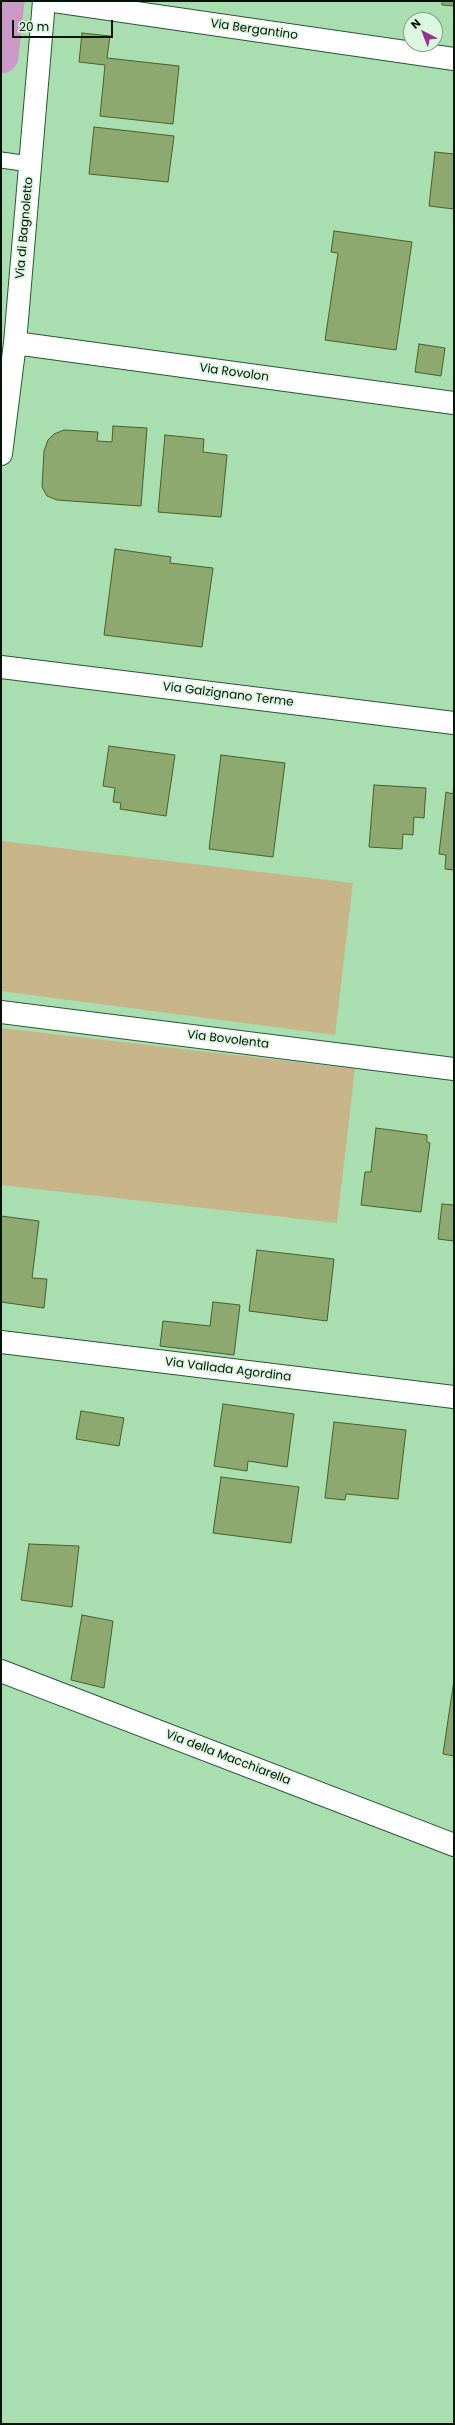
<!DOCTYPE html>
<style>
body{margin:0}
#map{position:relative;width:455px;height:2425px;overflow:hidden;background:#a8deb0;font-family:Poppins,sans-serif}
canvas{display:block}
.frame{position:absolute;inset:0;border:2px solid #021506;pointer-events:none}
.north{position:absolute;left:403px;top:12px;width:40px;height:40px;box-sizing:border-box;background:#dcf7df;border:1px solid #859d88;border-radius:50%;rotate:318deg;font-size:11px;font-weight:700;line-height:16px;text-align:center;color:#021506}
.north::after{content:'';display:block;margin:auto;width:14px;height:18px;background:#973196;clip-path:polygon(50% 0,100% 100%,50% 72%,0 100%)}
.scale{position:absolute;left:12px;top:20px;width:101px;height:18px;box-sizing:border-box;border:2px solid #021506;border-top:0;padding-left:5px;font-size:12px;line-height:14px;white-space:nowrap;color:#021506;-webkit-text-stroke:3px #dcf7df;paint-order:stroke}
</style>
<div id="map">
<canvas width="455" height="2425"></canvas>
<div class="frame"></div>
<div class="north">N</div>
<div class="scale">20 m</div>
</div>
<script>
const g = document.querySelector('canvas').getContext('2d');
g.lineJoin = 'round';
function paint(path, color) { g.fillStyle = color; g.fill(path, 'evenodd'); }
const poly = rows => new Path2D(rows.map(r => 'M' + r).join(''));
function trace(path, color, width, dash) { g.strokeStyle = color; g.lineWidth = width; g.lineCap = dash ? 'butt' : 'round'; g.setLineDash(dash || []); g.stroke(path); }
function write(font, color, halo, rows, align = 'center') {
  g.font = font + ' Poppins,sans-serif'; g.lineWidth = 3.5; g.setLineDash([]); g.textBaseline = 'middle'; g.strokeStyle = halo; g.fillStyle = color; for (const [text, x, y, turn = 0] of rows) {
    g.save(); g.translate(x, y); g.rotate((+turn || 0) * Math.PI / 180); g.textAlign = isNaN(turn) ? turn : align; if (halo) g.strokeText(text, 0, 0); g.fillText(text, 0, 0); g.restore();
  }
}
paint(poly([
 [1,841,353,883,335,1035,1,991],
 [1,1028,355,1069,337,1223,1,1185]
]), '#c7b589');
trace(poly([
 [1,56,7,1]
]), '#cc98c8', 35);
const building = poly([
 [442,1,454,1,454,6,442,5,442,1],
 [82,33,110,36,107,58,179,66,173,124,100,116,105,65,79,62,82,33],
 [94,127,174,136,168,182,89,174,94,127],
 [435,152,454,154,454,209,429,206,435,152],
 [334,231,412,242,396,350,325,340,338,253,331,252,334,231],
 [419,344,445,348,441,376,415,372,419,344],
 [113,426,147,428,141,506,57,500,47,496,42,487,44,451,48,440,54,434,64,430,98,432,97,441,112,442,113,426],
 [165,435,204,439,203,452,227,455,221,517,158,512,165,435],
 [115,549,171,557,170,563,213,568,202,647,104,635,115,549],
 [109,746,175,755,166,816,120,809,121,803,113,802,115,788,103,786,109,746],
 [221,755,285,763,273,857,209,849,221,755],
 [454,782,454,870,445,869,446,855,439,854,446,792,453,794,454,782],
 [374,785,426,788,424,818,414,817,413,835,403,834,402,849,369,847,374,785],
 [376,1128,427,1135,427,1142,430,1143,421,1212,361,1205,365,1172,371,1172,376,1128],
 [442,1204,454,1205,454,1241,438,1239,442,1204],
 [1,1216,39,1221,32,1278,47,1279,44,1308,1,1302,1,1216],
 [257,1250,334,1259,327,1321,249,1311,257,1250],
 [213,1302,240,1305,234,1355,160,1346,163,1321,210,1326,213,1302],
 [223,1404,294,1414,287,1467,248,1461,247,1471,214,1466,223,1404],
 [81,1411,124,1418,119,1446,76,1439,81,1411],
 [334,1422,406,1430,398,1499,346,1494,345,1500,325,1498,334,1422],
 [221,1477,299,1487,291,1543,213,1533,221,1477],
 [29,1544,79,1546,72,1607,21,1600,29,1544],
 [82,1615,113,1621,104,1688,71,1680,82,1615],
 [454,1680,454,1756,443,1754,454,1680]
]);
paint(building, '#8ea970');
trace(building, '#485f29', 1);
const lane = poly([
 [1,160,30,164]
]);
const street = poly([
 [54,1,454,59],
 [15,343,454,403],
 [1,454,15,343,44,1],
 [1,667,454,723],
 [1,1012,454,1069],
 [1,1342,454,1397],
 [1,1671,454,1845]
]);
trace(lane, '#275831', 17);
trace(street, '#275831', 24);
trace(lane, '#fff', 15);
trace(street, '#fff', 22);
write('12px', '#021506', '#dcf7df', [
 ["Via Bergantino",254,30,8],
 ["Via di Bagnoletto",25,228,-85],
 ["Via Rovolon",234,373,8],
 ["Via Galzignano Terme",228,695,7],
 ["Via Bovolenta",228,1040,7],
 ["Via Vallada Agordina",228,1370,7],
 ["Via della Macchiarella",228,1758,21]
]);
</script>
